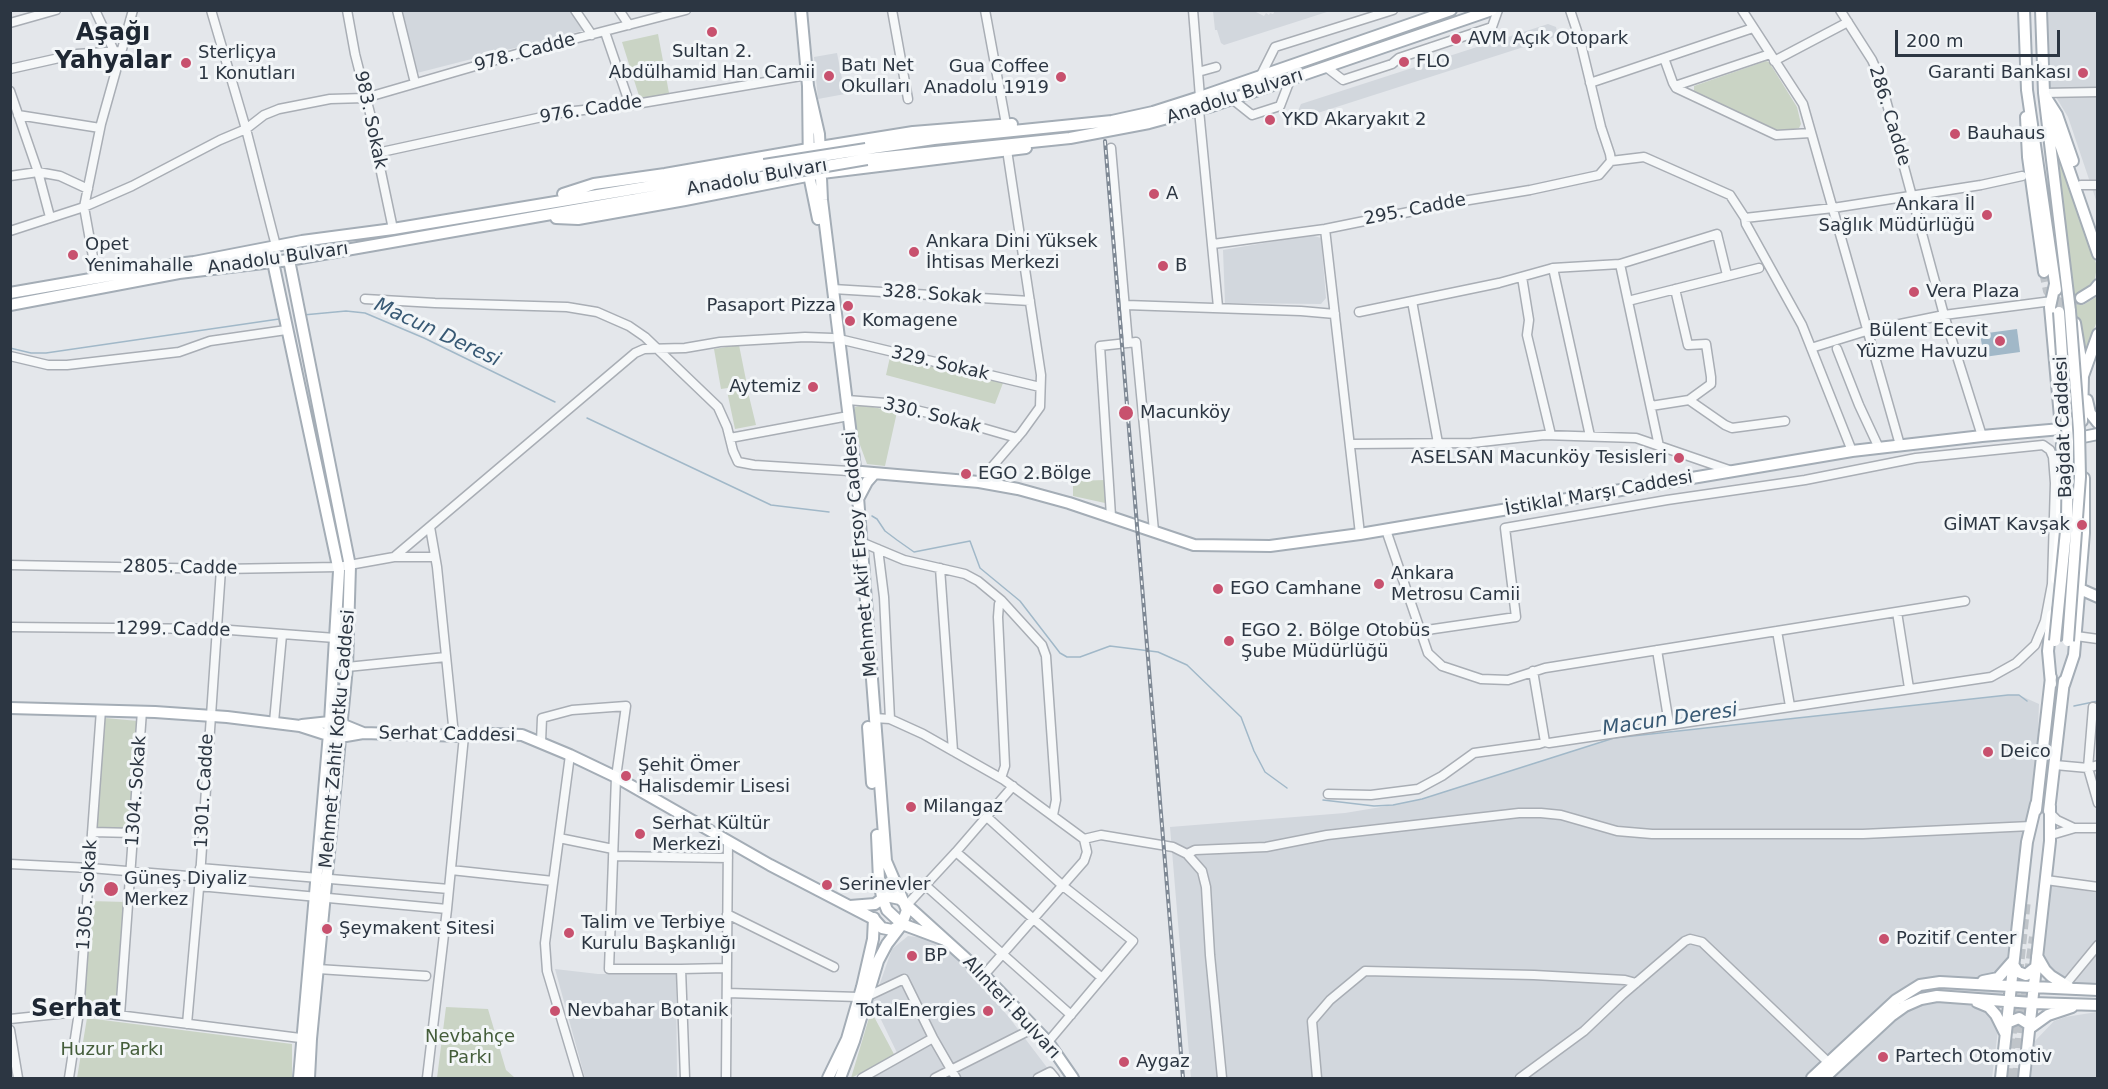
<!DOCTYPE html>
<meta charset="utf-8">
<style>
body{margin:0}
#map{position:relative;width:2108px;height:1089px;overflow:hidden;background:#e4e7eb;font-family:"DejaVu Sans",sans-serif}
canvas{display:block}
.frame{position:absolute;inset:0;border:12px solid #2c3642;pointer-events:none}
.scale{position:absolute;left:1895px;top:30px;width:165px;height:27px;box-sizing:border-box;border:3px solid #2c3642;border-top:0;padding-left:8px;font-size:18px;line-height:21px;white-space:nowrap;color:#2c3642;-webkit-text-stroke:4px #f3f6f8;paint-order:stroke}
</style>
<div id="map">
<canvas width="2108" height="1089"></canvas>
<div class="frame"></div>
<div class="scale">200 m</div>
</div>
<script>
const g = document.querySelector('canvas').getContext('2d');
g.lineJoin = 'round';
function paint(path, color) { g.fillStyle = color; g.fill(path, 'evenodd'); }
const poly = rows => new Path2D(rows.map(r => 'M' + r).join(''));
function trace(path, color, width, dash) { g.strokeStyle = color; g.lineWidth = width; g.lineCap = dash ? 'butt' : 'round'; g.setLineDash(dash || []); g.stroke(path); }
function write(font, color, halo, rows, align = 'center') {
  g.font = font + ' "DejaVu Sans",sans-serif'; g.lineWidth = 6; g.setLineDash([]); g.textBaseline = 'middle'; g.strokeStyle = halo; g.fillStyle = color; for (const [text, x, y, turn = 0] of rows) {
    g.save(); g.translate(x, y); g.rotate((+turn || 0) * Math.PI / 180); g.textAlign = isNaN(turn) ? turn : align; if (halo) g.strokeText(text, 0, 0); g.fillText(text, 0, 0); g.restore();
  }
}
paint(poly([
 [401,11,573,11,585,30,417,73],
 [1213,11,1254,11,1264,16,1266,13,1269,15,1270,13,1273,14,1275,11,1330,11,1224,45,1221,43,1217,30,1215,30],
 [2047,11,2097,11,2097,203,2068,117,2050,87,2047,75],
 [1548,24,1556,27,1558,36,1299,119,1297,113,1301,104],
 [837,53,845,94,818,99,814,57],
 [1311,235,1321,238,1326,298,1321,304,1225,303,1223,250],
 [2008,695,2019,695,2039,704,2037,759,2017,878,1992,1078,1191,1078,1170,827,1345,813,1393,805,1422,799,1614,738],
 [2043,882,2097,893,2097,987,2075,984,2061,979,2048,967,2043,957,2036,922],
 [908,936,945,940,1011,1020,1055,1078,868,1078,900,1059,873,1003,892,949],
 [555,969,598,974,676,974,677,1078,585,1078],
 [2097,1012,2097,1078,2031,1078,2035,1041,2054,1021,2065,1017]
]), '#d2d7dd');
paint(poly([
 [658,34,669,93,665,96,640,99,622,42],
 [1766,61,1769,62,1797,107,1801,124,1799,128,1780,132,1694,93,1694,86],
 [2051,132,2097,266,2095,279,2081,293,2083,305,2098,296,2097,321,2085,353,2080,353],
 [739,345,747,385,721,389,714,349],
 [890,357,1003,383,995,404,886,375],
 [747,388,756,425,735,429,727,391],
 [863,405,897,412,885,466,867,464,856,434,854,414,855,407],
 [1105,480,1105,503,1073,496,1073,481],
 [105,718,138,721,130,831,97,828],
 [90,901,126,902,119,1007,83,1006],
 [446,1007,488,1009,506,1070,514,1077,536,1078,437,1078],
 [871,1011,895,1056,851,1078],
 [87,1018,292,1044,292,1078,77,1078]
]), '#cad4c5');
paint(poly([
 [2017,329,2020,352,1984,357,1980,334]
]), '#a1b8c8');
trace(poly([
 [303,315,346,311,365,313,424,338,555,402],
 [10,348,31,353,46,353,279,319],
 [587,418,771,505,829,512],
 [872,516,877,519,885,531,897,540,914,552,970,541,980,568,1020,601,1060,653,1067,657,1080,657,1110,646,1158,652,1187,665,1241,717,1254,751,1265,772,1287,788],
 [2074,706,2098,701],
 [1323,800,1374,806,1393,805,1422,799,1614,738,2008,695,2019,695,2027,701]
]), '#a1b8c8', 1.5);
trace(poly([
 [2044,272,2048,291,2058,302,2064,304,2081,298],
 [2007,1078,2026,900],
 [2017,1078,2020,1038,2034,937]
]), '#bfc4c9', 10, [10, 5]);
const minor = poly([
 [95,10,114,51],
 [211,10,246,129,276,246],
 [347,10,355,54,373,125,377,153,393,229],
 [397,10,415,83],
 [575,10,592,35],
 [619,10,629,25],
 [892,10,908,99],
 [985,10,1006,124],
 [1193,10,1200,97],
 [1570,10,1580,40,1601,127,1610,154,1611,161],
 [1742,10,1803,104,1900,445],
 [1840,10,1872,60,1880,78,1944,315,1982,436],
 [10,23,56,10],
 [605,32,630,105],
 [1664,58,1673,83,1676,88,1776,135,1811,133],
 [1774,61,1848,22],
 [1326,67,1343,80,1392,64,1399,58,1492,27,1498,10],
 [10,69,77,54,120,51],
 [1198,72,1216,67],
 [1260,77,1275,47,1393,10],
 [1590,83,1753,28],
 [1675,86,1770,54],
 [10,91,38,172,50,217],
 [2044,93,2098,92],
 [1232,99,1252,115,1280,106,1290,80],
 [1199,110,1218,307],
 [18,115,100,128],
 [1111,148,1128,343],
 [377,153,565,112,630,105,807,75],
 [1611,161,1644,157,1730,195,1745,218,1833,208,1981,185,2022,176],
 [10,176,38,172,60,176,88,189],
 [2081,185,2098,185],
 [1745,218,1746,224,1802,325,1852,451],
 [1325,229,1360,534],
 [10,231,84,207,132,186,220,140,246,129,264,115,279,109,330,99,365,98,520,53,686,10],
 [1213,244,1325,229,1463,201,1530,190,1599,175,1611,161],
 [1620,264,1659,446],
 [1553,268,1590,436],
 [1522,277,1529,320,1527,335,1551,435],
 [97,279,84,207,101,124,133,10],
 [833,289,1030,301],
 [1675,289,1688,345,1706,344,1711,377,1711,384,1689,400],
 [365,299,435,303,567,307,597,312,629,326,645,337,718,407,727,427,733,451,738,462,754,465,849,471],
 [1412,301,1438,443],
 [1628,301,1759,268],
 [1126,305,1301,311,1335,314],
 [1359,312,1499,283,1553,268,1620,264,1717,234,1727,275],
 [839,339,1040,387],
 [1811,348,1866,331,1944,315,2052,301],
 [1837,349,1859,405,1879,448],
 [10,356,48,365,67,365,179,352,210,341,286,330],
 [847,400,886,403,941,416,1017,438],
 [1651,406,1689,400,1725,425,1732,428,1785,421],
 [730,438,843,417],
 [1351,444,1472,443,1544,435,1636,438,1732,471],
 [979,482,1022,432,1040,407,1041,375,1007,150],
 [1111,516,1100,346,1136,342,1154,531],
 [430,527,437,567,454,735],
 [1386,530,1428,653,1442,666,1481,679,1508,680,1545,668,1965,601],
 [861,542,904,560,965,574,978,581,1001,600,1042,645,1046,656,1056,800,1053,815],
 [878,549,884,597,890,719],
 [394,557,435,557],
 [10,565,221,569,338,567,394,557,635,353,644,349,685,348,720,342,805,337,832,338],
 [940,568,953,751],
 [1897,612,1909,688],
 [10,627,217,629,335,638],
 [1777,631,1790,706],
 [2076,636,2098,639],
 [1657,650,1669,724],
 [347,667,446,657],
 [1533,671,1545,742],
 [2093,707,2088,768,2098,803],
 [874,718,890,719,923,734,1004,780,1084,839,1087,852,1084,861,984,975],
 [274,722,282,635],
 [541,742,542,718,572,710,626,706,616,777,609,969,681,969,685,1078],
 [570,755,545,943,547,971,579,1078],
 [2055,765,2088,768,2098,765],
 [1001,778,1005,766,998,617,999,604,1001,600],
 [1328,794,1371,795,1418,789,1442,776,1474,753,1539,744,1545,742,1549,743,1991,677,2016,663,2035,645,2045,621,2052,584,2055,483,2053,457,2050,450,2043,445,1916,458,1805,480,1667,500,1505,528,1516,617,1420,631],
 [2051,814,2057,820,2074,828],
 [987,817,1063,886,1133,941,1048,1042],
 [92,832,134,833],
 [2051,835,2075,828,2098,828],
 [559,838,613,849],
 [1084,839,1101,835,1173,847,1187,854,1202,871,1206,887,1210,955,1222,1078],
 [956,852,1102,978],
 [1187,854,1195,850,1266,847,1327,835,1519,813,1541,813,1561,815,1617,831,1652,834,1863,834,2031,826],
 [613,856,728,858],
 [10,864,90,868,200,877],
 [200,868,449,889],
 [451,870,553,881],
 [2046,880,2098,887],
 [925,885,1071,1015],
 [199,886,447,909],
 [906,906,956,852,1013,786],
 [727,914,834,967],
 [318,969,426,976],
 [681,969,727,968],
 [2065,985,2098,945],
 [727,993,859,997],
 [866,997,904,979,933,1038,956,1078],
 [120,1015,142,711],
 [10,1019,86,1011,308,1039],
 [187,1024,200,877,221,569],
 [10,1030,18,1078],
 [69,1078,79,1012,101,710],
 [427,1078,447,909,464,736],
 [726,1078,728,841],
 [862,1078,933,1038],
 [935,1078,1034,1028],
 [1038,1078,1050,1072,1055,1078],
 [1317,1078,1312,1021,1330,1000,1365,971,1534,975,1625,980,1636,983],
 [1520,1078,1584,1031,1622,995,1685,941,1690,939,1702,942,1829,1063]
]);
const major = poly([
 [801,10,808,86,809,175,818,219],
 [2024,10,2027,90,2056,290],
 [2041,10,2044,93,2070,311],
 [2045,96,2057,115,2073,161],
 [2026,117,2028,157,2044,272],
 [2051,118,2098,254],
 [866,149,934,139,1112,121,1153,112,1200,97,1451,10],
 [867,159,1070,138,1149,123,1212,106,1492,10],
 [563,194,594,184,665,174,820,147,913,132,1012,124],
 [556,218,578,219,685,200,822,173,1026,148],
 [289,260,350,566,347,667,311,1039,309,1078],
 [273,262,339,571,330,722,299,1078],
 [2055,284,2050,307,2062,439,2061,521,2056,579],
 [10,293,177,264,194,262,302,241,393,229,676,182,764,165],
 [2081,298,2094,290,2098,285],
 [10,305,179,273,289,260,768,176],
 [2075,323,2083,372],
 [2087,400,2090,413,2098,423],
 [2082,421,2083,376,2098,334],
 [2083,437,2098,434],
 [850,471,979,482,1018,489,1069,503,1194,545,1270,546,1360,534,1852,451,1982,436,2061,429],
 [858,499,867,482,874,474],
 [2080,589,2098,597],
 [2051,684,2048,651,2052,615],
 [2064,685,2074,655,2084,533,2084,478],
 [10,708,155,712,227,717,300,726,328,735,340,737,363,733,464,736,493,734,522,735,570,755,616,777,770,865,874,919,882,928,892,930,902,924,907,910,886,861,857,484,822,200,819,134,808,86],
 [302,725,330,722,341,724,363,733],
 [868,727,872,783],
 [2036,810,2051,677],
 [2049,811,2064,681],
 [877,835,879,880,882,897,887,910,902,924,945,940],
 [850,906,875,904,886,896,900,899,984,975,1048,1042,1073,1078],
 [2037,956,2045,970,2051,976,2070,988],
 [2014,966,2018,972,2026,975,2036,967],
 [1983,981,1998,978,2013,961],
 [1977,1002,1989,1007,1996,1015,2005,1033],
 [2007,1023,2019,1018,2030,1025],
 [2030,1028,2048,1015,2072,1007],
 [828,1078,847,1039,862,987,873,939,874,918],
 [840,1078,854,1041,878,961,887,944,900,927],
 [1812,1078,1896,1000,1920,985,1940,982,2011,986,2027,842,2036,804],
 [1824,1078,1891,1016,1905,1006,1921,999,1937,996,2032,1003,2050,841,2050,806],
 [2001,1078,2011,986,2098,990],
 [2024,1078,2032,1003,2098,1005]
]);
trace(minor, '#a9aeb5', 11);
trace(major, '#a4adb6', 14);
trace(minor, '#f6f8f9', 8);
trace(major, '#fff', 10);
const rail = poly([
 [1105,141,1183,1078]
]);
trace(rail, '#7e8894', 4);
trace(rail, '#f3f6f8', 1.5, [4.5]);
const majorBridge = poly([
 [764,165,866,149],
 [768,176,867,159],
 [2055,641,2067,521,2068,442,2059,312],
 [2068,641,2080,477,2079,430,2070,311]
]);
trace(majorBridge, '#a4adb6', 14, []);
trace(majorBridge, '#fff', 10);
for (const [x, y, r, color] of [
 [712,32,6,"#c8516e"],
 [1456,39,6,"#c8516e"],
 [1404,62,6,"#c8516e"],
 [186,63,6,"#c8516e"],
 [2083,73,6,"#c8516e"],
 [829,76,6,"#c8516e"],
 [1061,77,6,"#c8516e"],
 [1270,120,6,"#c8516e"],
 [1955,134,6,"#c8516e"],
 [1154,194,6,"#c8516e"],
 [1987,215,6,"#c8516e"],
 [914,252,6,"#c8516e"],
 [73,255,6,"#c8516e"],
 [1163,266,6,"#c8516e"],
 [1914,292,6,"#c8516e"],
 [848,306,6,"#c8516e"],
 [850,321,6,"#c8516e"],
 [2000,341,6,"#c8516e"],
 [813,387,6,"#c8516e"],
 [1126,413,8,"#c8516e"],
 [1679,458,6,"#c8516e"],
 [966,474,6,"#c8516e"],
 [2082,525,6,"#c8516e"],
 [1379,584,6,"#c8516e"],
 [1218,589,6,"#c8516e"],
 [1229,641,6,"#c8516e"],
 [1988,752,6,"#c8516e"],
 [626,776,6,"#c8516e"],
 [911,807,6,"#c8516e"],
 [640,834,6,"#c8516e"],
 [827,885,6,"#c8516e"],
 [111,889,8,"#c8516e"],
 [327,929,6,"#c8516e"],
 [569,933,6,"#c8516e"],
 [1884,939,6,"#c8516e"],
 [912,956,6,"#c8516e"],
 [555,1011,6,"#c8516e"],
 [988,1011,6,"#c8516e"],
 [1883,1057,6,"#c8516e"],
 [1124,1062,6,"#c8516e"]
]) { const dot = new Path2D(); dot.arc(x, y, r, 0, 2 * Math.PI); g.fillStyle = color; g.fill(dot); trace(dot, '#f3f6f8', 2); }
write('18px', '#2c3642', '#f3f6f8', [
 ["AVM Açık Otopark",1468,39],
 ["Sultan 2.",712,52,"center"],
 ["Abdülhamid Han Camii",712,73,"center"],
 ["Sterliçya",198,53],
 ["1 Konutları",198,74],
 ["FLO",1416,62],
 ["Batı Net",841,66],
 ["Okulları",841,87],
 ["Gua Coffee",1049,67,"right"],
 ["Anadolu 1919",1049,88,"right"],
 ["Garanti Bankası",2071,73,"right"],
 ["YKD Akaryakıt 2",1282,120],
 ["Bauhaus",1967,134],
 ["A",1166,194],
 ["Ankara İl",1975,205,"right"],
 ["Sağlık Müdürlüğü",1975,226,"right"],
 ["Ankara Dini Yüksek",926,242],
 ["İhtisas Merkezi",926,263],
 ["Opet",85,245],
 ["Yenimahalle",85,266],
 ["B",1175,266],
 ["Vera Plaza",1926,292],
 ["Pasaport Pizza",836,306,"right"],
 ["Komagene",862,321],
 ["Bülent Ecevit",1988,331,"right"],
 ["Yüzme Havuzu",1988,352,"right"],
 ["Aytemiz",801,387,"right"],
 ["Macunköy",1140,413],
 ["ASELSAN Macunköy Tesisleri",1667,458,"right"],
 ["EGO 2.Bölge",978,474],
 ["GİMAT Kavşak",2070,525,"right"],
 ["Ankara",1391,574],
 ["Metrosu Camii",1391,595],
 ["EGO Camhane",1230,589],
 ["EGO 2. Bölge Otobüs",1241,631],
 ["Şube Müdürlüğü",1241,652],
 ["Deico",2000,752],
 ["Şehit Ömer",638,766],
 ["Halisdemir Lisesi",638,787],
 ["Milangaz",923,807],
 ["Serhat Kültür",652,824],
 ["Merkezi",652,845],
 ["Güneş Diyaliz",124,879],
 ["Merkez",124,900],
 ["Serinevler",839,885],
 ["Talim ve Terbiye",581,923],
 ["Kurulu Başkanlığı",581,944],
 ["Şeymakent Sitesi",339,929],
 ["Pozitif Center",1896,939],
 ["BP",924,956],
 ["Nevbahar Botanik",567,1011],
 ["TotalEnergies",976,1011,"right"],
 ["Partech Otomotiv",1895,1057],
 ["Aygaz",1136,1062]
], 'left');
write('18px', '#2c3642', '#f3f6f8', [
 ["978. Cadde",525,53,-15],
 ["Anadolu Bulvarı",1235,97,-18],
 ["976. Cadde",591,110,-9],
 ["286. Cadde",1889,116,73],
 ["983. Sokak",370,120,78],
 ["Anadolu Bulvarı",757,178,-10],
 ["295. Cadde",1415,210,-11],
 ["Anadolu Bulvarı",278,259,-8],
 ["328. Sokak",932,295,4],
 ["329. Sokak",940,364,13],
 ["330. Sokak",932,416,14],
 ["Bağdat Caddesi",2064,427,-92],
 ["İstiklal Marşı Caddesi",1599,494,-10],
 ["Mehmet Akif Ersoy Caddesi",861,554,-95],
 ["2805. Cadde",180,568,1],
 ["1299. Cadde",173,630,1],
 ["Serhat Caddesi",447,735,1],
 ["Mehmet Zahit Kotku Caddesi",338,739,-85],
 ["1304. Sokak",137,791,-86],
 ["1301. Cadde",205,791,-87],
 ["1305. Sokak",88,895,-86],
 ["Alınteri Bulvarı",1011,1008,47]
]);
write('18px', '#445d3a', '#f3f6f8', [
 ["Nevbahçe",470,1037],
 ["Parkı",470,1058],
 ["Huzur Parkı",112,1050]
]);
write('italic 20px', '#385974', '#f3f6f8', [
 ["Macun Deresi",437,333,25],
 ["Macun Deresi",1670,720,-8]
]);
write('bold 24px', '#1e2733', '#f3f6f8', [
 ["Aşağı",113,34],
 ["Yahyalar",113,62],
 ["Serhat",76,1010]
]);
</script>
